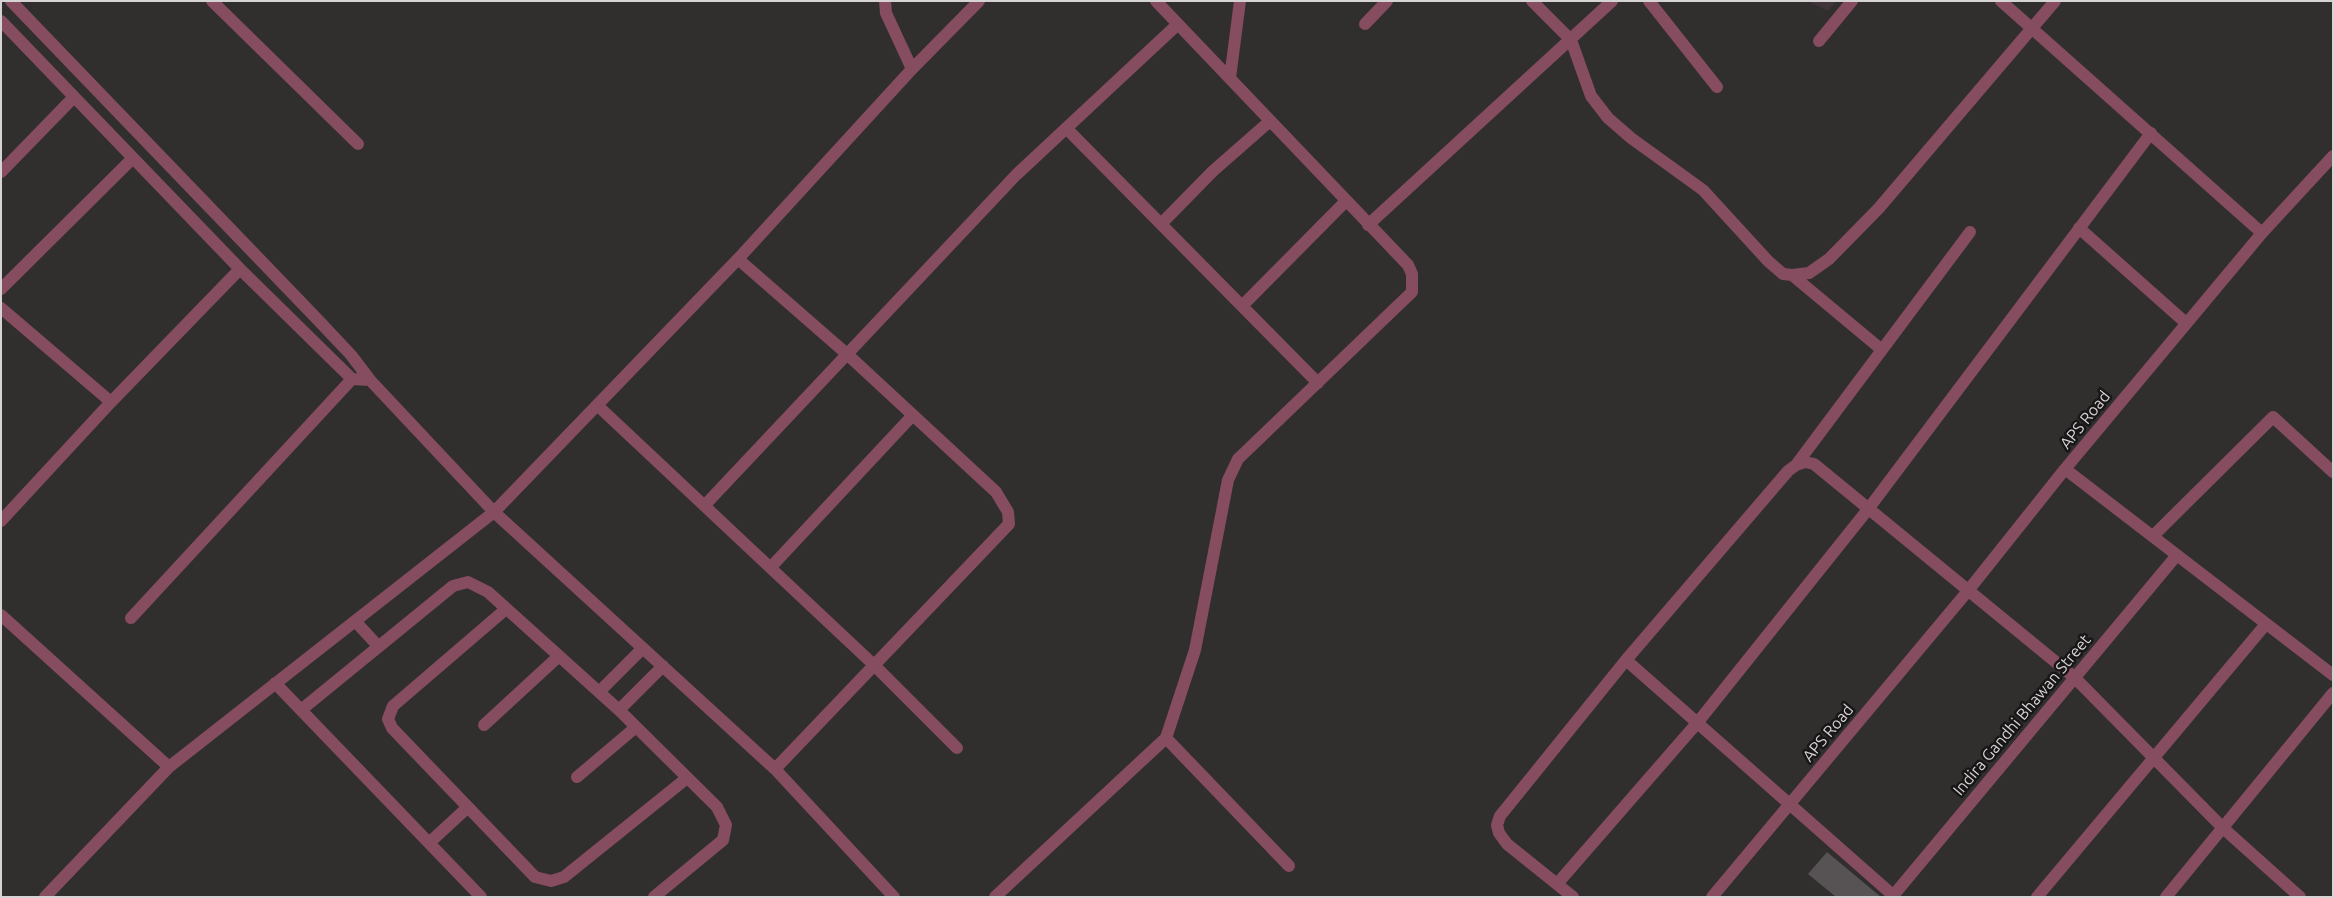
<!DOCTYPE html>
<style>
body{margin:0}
#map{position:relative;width:2334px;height:898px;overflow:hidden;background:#312e2e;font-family:Ubuntu,sans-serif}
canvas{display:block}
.frame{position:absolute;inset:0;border:2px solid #d6d3d4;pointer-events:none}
</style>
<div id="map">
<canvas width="2334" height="898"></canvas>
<div class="frame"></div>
</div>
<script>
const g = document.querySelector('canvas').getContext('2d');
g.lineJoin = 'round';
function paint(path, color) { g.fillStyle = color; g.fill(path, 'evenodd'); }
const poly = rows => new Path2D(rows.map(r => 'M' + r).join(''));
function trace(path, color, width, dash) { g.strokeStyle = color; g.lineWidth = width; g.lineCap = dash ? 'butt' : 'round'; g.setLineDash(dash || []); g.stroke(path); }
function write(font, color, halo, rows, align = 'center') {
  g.font = font + ' Ubuntu,sans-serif'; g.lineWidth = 5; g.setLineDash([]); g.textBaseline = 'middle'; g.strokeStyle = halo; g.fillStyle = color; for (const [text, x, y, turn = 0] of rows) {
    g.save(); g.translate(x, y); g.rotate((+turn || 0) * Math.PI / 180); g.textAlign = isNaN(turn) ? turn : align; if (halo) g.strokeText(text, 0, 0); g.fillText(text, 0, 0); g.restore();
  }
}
paint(poly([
 [1808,1,1836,1,1828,11]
]), '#403538');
paint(poly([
 [1827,852,1881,897,1836,897,1808,874]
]), '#575354');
trace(poly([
 [11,1,319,321,351,355,370,380,494,512,775,769,894,897],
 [212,1,358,144],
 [885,1,886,13,912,69],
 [1156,1,1408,265,1412,274,1412,292,1238,459,1228,480,1195,650,1166,738],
 [1532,1,1571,40,1591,96,1608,118,1631,138,1703,190,1768,261,1783,274,1792,275,1809,273,1829,259,1879,208,2055,1],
 [1649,1,1717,87],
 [1,21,240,269,352,379,370,380],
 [1365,24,1387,1],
 [1819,41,1852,1],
 [1230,78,1240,1],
 [1066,128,1318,383],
 [1,172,74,97],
 [1161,224,1213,171,1270,121],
 [1368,225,1612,1],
 [2079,228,2186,323],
 [2262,233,2333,156],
 [738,259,848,355,996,492,1008,512,1009,524,775,769],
 [1792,275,1882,350],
 [1,289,133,158],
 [1242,306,1346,201],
 [1,308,111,402],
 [597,405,874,665,957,748],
 [1796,465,1970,232],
 [2065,469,2333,675],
 [705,505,1016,175,1178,24],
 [1,521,111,402,240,269],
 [2153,536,2273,417,2333,472],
 [771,567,913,415],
 [506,609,393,706,388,719,392,728,535,877,551,881,564,877,687,778],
 [1,615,169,767],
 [131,618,352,379],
 [355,621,378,646],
 [1626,660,1895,897],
 [275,683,481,897],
 [599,692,643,648],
 [301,710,453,586,468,582,488,592,619,710,717,807,726,825,723,840,654,897],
 [619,710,663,666],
 [484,725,559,656],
 [577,777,636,727],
 [429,843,468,807],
 [1557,884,1698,722,1869,508,2151,133],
 [45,897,169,767,494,512,738,259,912,69,979,1],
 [995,897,1166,738,1289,866],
 [1573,897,1507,844,1499,833,1497,825,1500,816,1626,660,1788,471,1796,465,1805,462,1814,464,2074,677,2223,828,2300,897],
 [1712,897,1967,592,2065,469,2262,233,2001,1],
 [1892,897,2177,555],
 [2037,897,2266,624],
 [2166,897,2333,693]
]), '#854d5f', 12);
write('16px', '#d6d3d4', '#181617', [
 ["APS Road",2085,420,-51],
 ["Indira Gandhi Bhawan Street",2022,715,-50],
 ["APS Road",1828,733,-50]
]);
</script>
